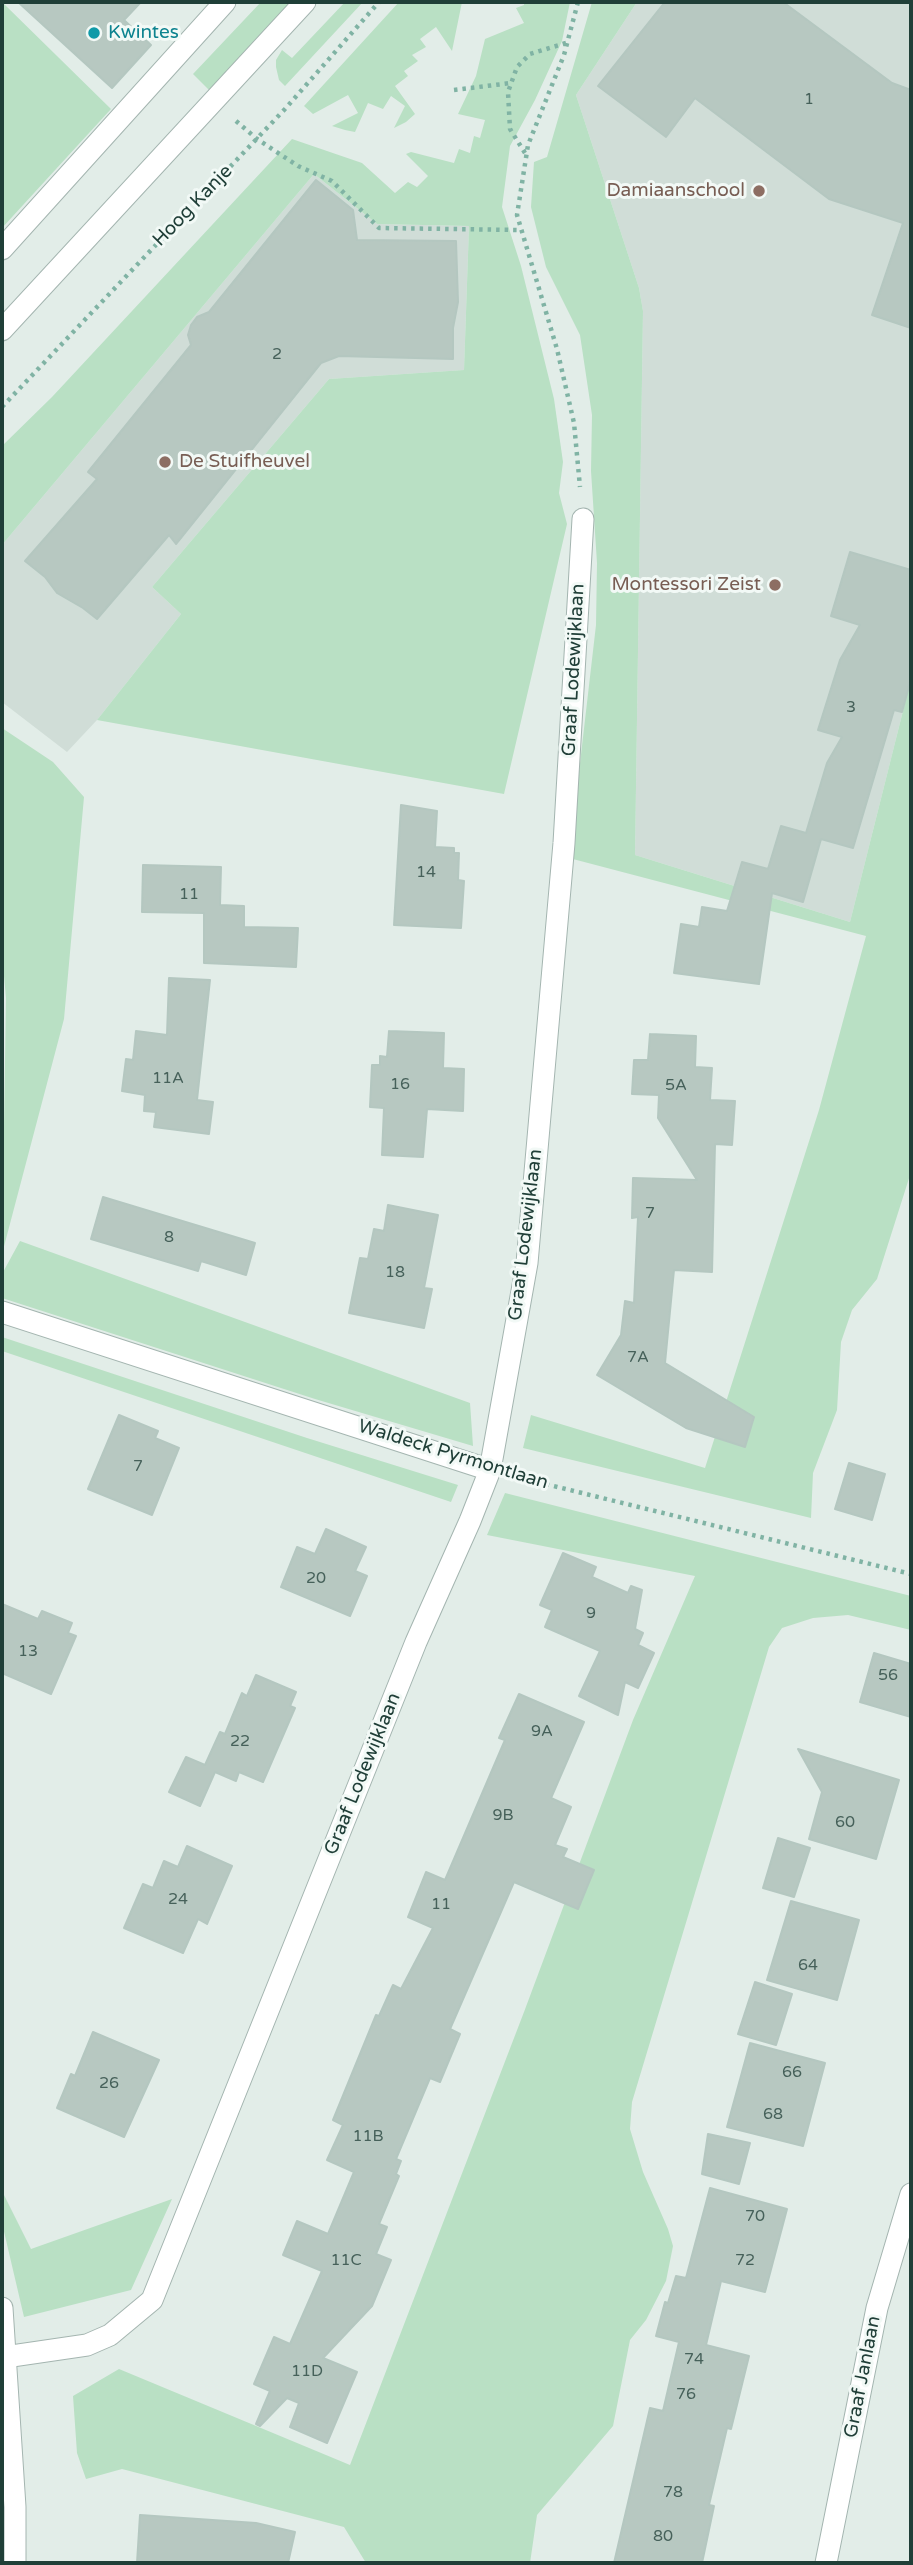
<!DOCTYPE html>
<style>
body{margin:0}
#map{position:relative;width:913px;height:2565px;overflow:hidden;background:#e2ede8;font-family:"Varela Round",sans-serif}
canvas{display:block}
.frame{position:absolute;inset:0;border:4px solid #203f38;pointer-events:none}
</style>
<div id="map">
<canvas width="913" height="2565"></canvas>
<div class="frame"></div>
</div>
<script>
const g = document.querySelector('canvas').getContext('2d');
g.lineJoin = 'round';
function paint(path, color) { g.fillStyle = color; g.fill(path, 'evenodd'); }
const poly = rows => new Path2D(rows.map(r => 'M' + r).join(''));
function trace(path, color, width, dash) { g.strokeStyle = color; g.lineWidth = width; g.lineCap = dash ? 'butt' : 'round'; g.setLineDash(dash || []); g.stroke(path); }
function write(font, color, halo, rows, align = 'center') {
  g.font = font + ' "Varela Round",sans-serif'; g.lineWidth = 6; g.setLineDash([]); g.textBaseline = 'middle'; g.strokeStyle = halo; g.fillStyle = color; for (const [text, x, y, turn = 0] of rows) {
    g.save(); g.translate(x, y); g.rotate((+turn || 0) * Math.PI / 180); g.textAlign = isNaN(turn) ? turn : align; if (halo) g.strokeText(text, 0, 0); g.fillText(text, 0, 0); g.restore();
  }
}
paint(poly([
 [637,2,911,2,911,679,850,922,635,855,643,311,639,288,576,95],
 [314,174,377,224,469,226,464,370,329,379,152,587,181,614,97,720,67,752,2,702,2,545]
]), '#d0ddd7');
paint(poly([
 [2,2,111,109,2,228],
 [261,2,291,2,210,91,193,74],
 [345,2,363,2,285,86,279,80,276,67,276,60,282,50,292,58],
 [399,2,462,2,452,51,436,27,420,39,426,47,412,55,418,61,404,71,408,76,395,86,415,114,406,122,394,128,405,106,391,96,383,109,368,103,355,132,345,130,332,126,358,113,348,95,313,114,304,106],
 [524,2,570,2,562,41,535,100,510,146,502,207,521,266,554,399,563,462,559,493,567,524,504,794,97,720,181,614,152,587,329,379,464,370,469,226,377,224,314,174,2,545,2,446,52,397,292,139,362,163,395,193,408,182,417,187,428,176,406,154,411,152,454,163,459,149,470,153,474,136,480,138,485,120,458,114,476,76,485,39,524,23,516,8,524,5],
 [592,2,637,2,576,95,639,288,643,311,635,855,850,922,911,679,911,1172,877,1279,852,1310,841,1342,837,1410,813,1473,811,1518,523,1448,531,1415,705,1468,819,1110,866,936,569,858,596,625,597,563,591,471,592,415,580,335,546,267,531,207,534,162,547,157],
 [2,728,53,762,84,797,64,1019,2,1254,6,998,2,954],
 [20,1241,470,1403,473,1446,315,1399,2,1298,2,1274],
 [2,1337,307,1438,458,1485,451,1502,2,1351],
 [505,1493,911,1596,911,1630,848,1615,813,1618,782,1628,769,1647,632,2102,630,2129,643,2172,668,2229,673,2246,666,2281,646,2320,630,2340,613,2426,537,2515,530,2563,366,2563,344,2527,122,2469,86,2479,77,2453,73,2396,119,2369,350,2465,524,2012,633,1720,695,1576,487,1535],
 [2,2191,31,2249,172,2199,131,2290,24,2317,2,2223]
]), '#b9e0c4');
const building = poly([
 [18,2,141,2,124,20,151,45,112,88,18,2],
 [665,2,783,2,892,83,911,90,911,328,872,315,903,223,829,199,695,98,666,137,598,86,665,2],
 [316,180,353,210,357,240,456,241,458,302,453,328,453,359,339,356,321,363,176,544,169,535,97,619,83,608,57,593,45,577,25,561,97,479,88,472,191,345,188,335,191,325,197,317,209,312,316,180],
 [850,552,911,570,911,679,902,712,894,710,853,848,821,839,803,902,772,893,759,984,674,973,681,924,699,927,702,907,727,911,742,862,768,869,781,826,806,833,827,763,842,737,818,730,840,660,860,625,831,616,850,552],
 [401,805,437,811,435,847,454,848,454,853,459,853,458,880,464,881,461,928,394,925,401,805],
 [143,865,221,867,220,905,244,906,244,927,298,928,296,967,204,963,204,913,142,912,143,865],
 [169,978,210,980,197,1100,213,1102,209,1134,154,1127,156,1112,144,1111,145,1095,122,1091,126,1059,133,1060,136,1031,167,1035,169,978],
 [389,1031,444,1033,443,1068,464,1069,463,1111,427,1109,423,1157,382,1155,384,1108,370,1107,372,1065,380,1065,380,1056,387,1057,389,1031],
 [650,1034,696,1036,695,1067,712,1068,710,1100,735,1101,732,1145,715,1144,712,1272,674,1270,665,1363,754,1417,745,1447,686,1428,597,1375,621,1335,625,1301,634,1303,638,1217,632,1218,633,1178,697,1180,658,1118,659,1095,632,1094,634,1060,648,1060,650,1034],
 [103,1197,255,1243,246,1275,201,1261,198,1271,91,1239,103,1197],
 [388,1205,438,1215,424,1288,432,1289,424,1328,349,1313,360,1258,368,1259,374,1229,384,1231,388,1205],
 [119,1415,158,1431,155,1438,179,1448,152,1515,88,1489,119,1415],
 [849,1463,885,1474,872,1520,835,1509,849,1463],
 [326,1529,366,1547,355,1571,367,1576,350,1616,281,1587,297,1547,315,1554,326,1529],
 [563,1553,596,1567,592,1577,628,1593,631,1586,642,1590,635,1629,643,1633,638,1645,654,1653,638,1688,625,1682,618,1715,579,1696,600,1651,545,1627,552,1610,540,1605,563,1553],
 [2,1604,38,1619,42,1611,72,1623,68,1633,76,1636,51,1694,2,1673,2,1604],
 [874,1653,911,1664,911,1717,860,1702,874,1653],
 [256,1675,296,1692,290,1706,295,1708,263,1782,239,1772,236,1781,215,1772,200,1806,169,1792,186,1757,205,1765,220,1732,225,1734,242,1693,247,1696,256,1675],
 [519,1694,584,1722,551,1798,571,1807,555,1845,567,1849,563,1857,594,1870,578,1909,514,1882,450,2029,460,2034,440,2082,430,2078,396,2159,401,2161,396,2174,399,2176,379,2224,387,2227,376,2254,391,2260,372,2306,323,2358,357,2372,327,2443,290,2427,299,2403,287,2398,260,2426,256,2424,270,2391,254,2384,274,2337,290,2344,322,2271,283,2255,297,2221,328,2234,354,2172,327,2160,343,2125,333,2120,376,2015,379,2016,393,1985,401,1989,433,1928,408,1917,426,1872,445,1880,505,1740,499,1738,519,1694],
 [798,1749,899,1780,876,1859,809,1839,822,1792,798,1749],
 [778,1838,810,1848,794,1897,763,1888,778,1838],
 [187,1846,232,1866,207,1924,198,1919,183,1953,124,1928,143,1884,153,1888,164,1861,178,1867,187,1846],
 [791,1901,859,1920,837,2000,767,1980,791,1901],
 [755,1982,792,1994,776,2045,738,2034,755,1982],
 [93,2032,159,2060,124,2137,57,2108,71,2074,75,2076,93,2032],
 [750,2043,825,2063,803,2146,727,2127,750,2043],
 [708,2134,750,2143,739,2184,702,2174,708,2134],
 [710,2188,787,2209,765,2292,721,2281,706,2345,749,2356,731,2429,727,2428,709,2505,714,2506,702,2563,614,2563,650,2408,663,2411,679,2342,656,2336,665,2302,668,2303,676,2276,686,2278,710,2188],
 [140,2515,256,2523,295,2532,288,2563,137,2563,140,2515]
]);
paint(building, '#b7c8c1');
trace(building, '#b4c7c0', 2);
const service = poly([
 [2,249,225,2]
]);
const minor = poly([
 [2,330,305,2],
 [2,1312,490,1470],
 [5,2357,87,2345,110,2335,152,2300,416,1642,470,1521,490,1470,527,1263,564,843,583,519],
 [826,2563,877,2308,911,2194]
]);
const tertiary = poly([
 [2,2308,15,2507,15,2563]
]);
trace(service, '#a4b5b0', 23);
trace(minor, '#a4b5b0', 23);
trace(tertiary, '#a4b5b0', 23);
trace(poly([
 [578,2,564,55,528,145,517,215,557,349,574,423,580,487],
 [454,90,511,83],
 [236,121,257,139,298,166,332,181,379,228,520,230],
 [525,153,510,129,508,92,517,67,530,54,566,43],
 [2,407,285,109,379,2],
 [521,1478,911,1574]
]), '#80b3a4', 4.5, [3.5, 5]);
trace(service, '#fff', 21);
trace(minor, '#fff', 21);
trace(tertiary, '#fff', 21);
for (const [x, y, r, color] of [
 [94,33,7,"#0f9aa8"],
 [759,191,7,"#8d6e63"],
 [165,462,7,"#8d6e63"],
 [775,585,7,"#8d6e63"]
]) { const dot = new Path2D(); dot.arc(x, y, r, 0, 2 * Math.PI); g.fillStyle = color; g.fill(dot); trace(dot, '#f2f9f6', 2.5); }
write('16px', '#46615a', null, [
 ["1",809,100],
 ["2",277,355],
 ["3",851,708],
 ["14",426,873],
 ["11",189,895],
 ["11A",168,1079],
 ["16",400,1085],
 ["5A",676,1086],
 ["7",650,1214],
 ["8",169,1238],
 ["18",395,1273],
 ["7A",638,1358],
 ["7",138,1467],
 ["20",316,1579],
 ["9",591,1614],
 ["13",28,1652],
 ["56",888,1676],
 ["9A",542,1732],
 ["22",240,1742],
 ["9B",503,1816],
 ["60",845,1823],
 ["24",178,1900],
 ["11",441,1905],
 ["64",808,1966],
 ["66",792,2073],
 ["26",109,2084],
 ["68",773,2115],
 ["11B",368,2137],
 ["70",755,2217],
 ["11C",346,2261],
 ["72",745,2261],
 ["74",694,2360],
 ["11D",307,2372],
 ["76",686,2395],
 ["78",673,2493],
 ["80",663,2537]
]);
write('19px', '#0d838f', '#f2f9f6', [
 ["Kwintes",108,33]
], 'left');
write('19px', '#785e54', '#f2f9f6', [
 ["Damiaanschool",745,191],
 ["De Stuifheuvel",179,462,"left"],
 ["Montessori Zeist",761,585]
], 'right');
write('19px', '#203f38', '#f2f9f6', [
 ["Hoog Kanje",193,206,-46],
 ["Graaf Lodewijklaan",574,670,-87],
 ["Graaf Lodewijklaan",526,1235,-83],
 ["Waldeck Pyrmontlaan",453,1455,17],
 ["Graaf Lodewijklaan",363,1774,-68],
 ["Graaf Janlaan",863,2377,-79]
]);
</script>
